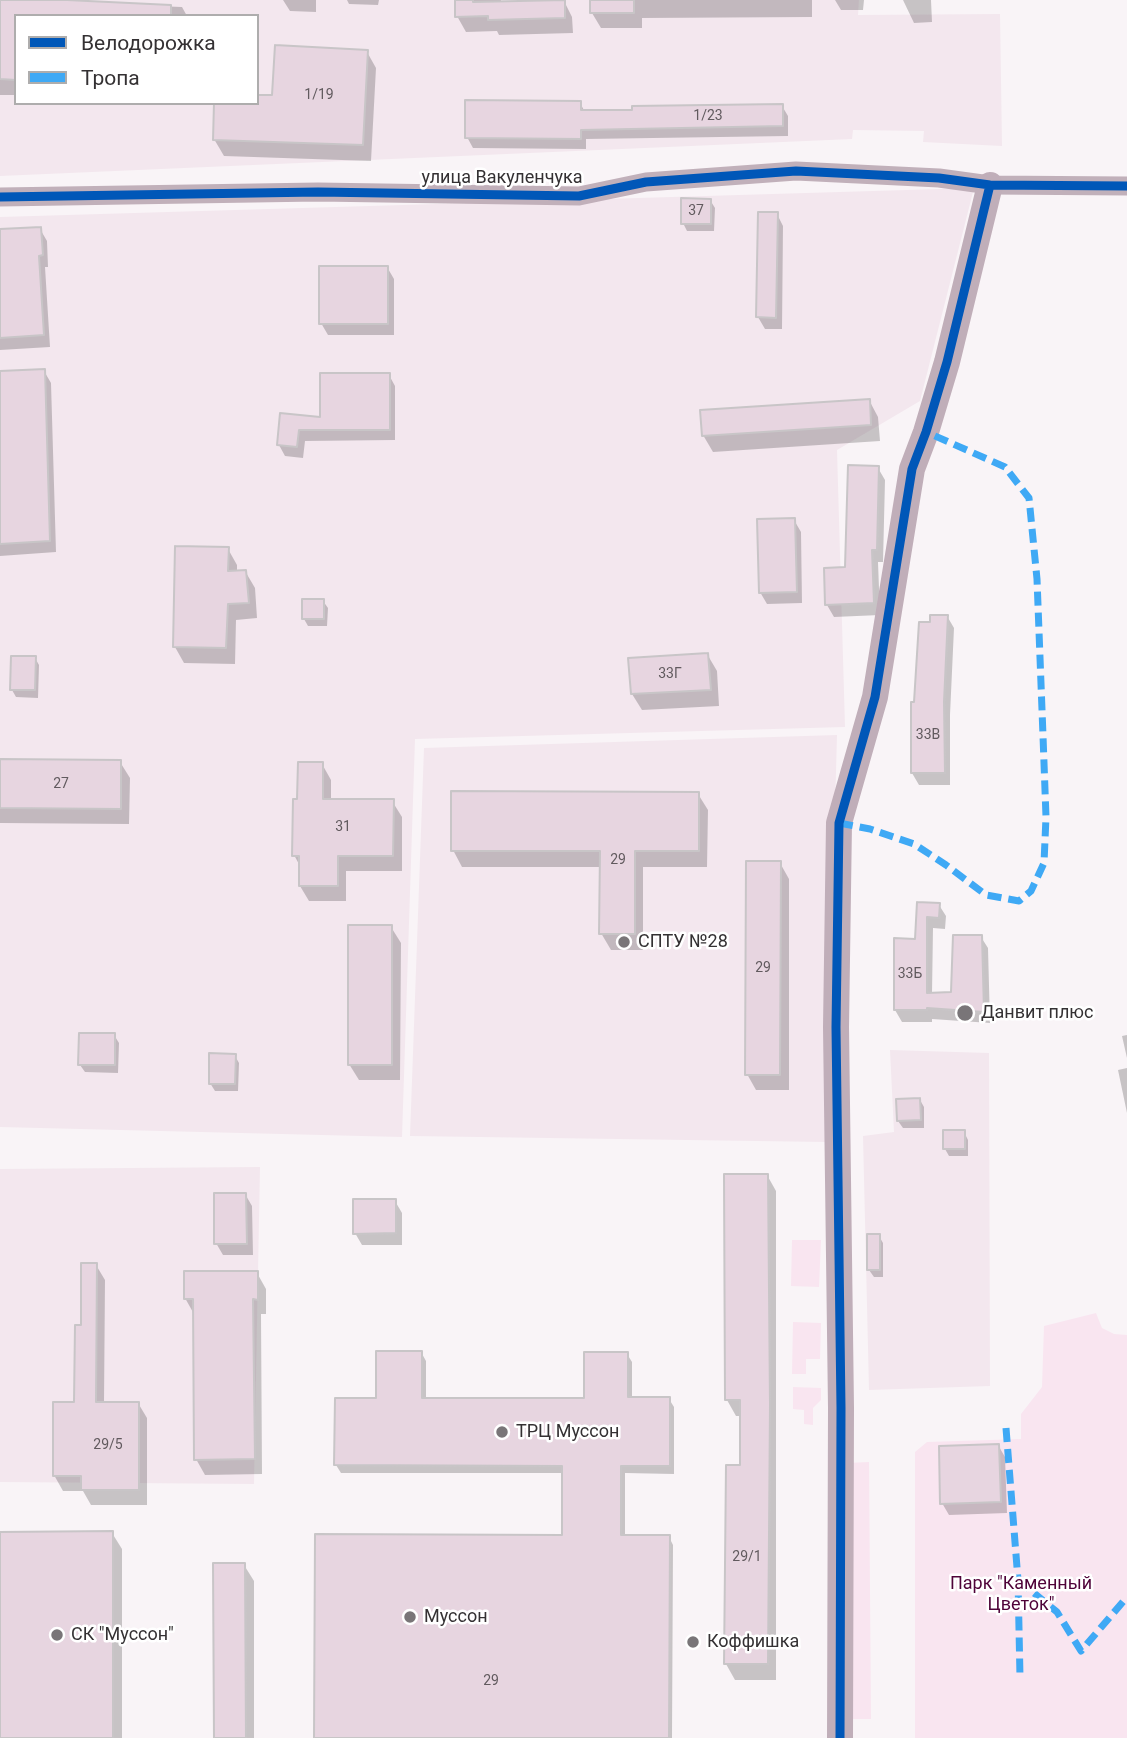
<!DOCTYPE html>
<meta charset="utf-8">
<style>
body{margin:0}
#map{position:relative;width:1127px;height:1738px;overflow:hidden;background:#f9f4f7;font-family:Roboto,sans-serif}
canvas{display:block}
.legend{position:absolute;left:14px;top:14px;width:245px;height:91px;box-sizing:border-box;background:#fff;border:2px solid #aeadad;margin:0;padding:9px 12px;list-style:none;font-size:21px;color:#343133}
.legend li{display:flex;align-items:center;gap:14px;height:35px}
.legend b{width:35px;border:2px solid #aeadad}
</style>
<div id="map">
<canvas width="1127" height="1738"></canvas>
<ul class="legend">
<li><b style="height:9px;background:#0057b8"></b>Велодорожка</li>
<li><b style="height:9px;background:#3fa9f5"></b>Тропа</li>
</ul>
</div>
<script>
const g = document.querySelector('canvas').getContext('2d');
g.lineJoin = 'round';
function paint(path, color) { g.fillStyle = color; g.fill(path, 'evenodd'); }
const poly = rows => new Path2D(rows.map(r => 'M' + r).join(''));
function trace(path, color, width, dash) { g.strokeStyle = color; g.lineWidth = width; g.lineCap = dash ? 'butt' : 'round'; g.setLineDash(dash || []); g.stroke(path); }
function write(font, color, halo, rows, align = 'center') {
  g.font = font + ' Roboto,sans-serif'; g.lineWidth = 5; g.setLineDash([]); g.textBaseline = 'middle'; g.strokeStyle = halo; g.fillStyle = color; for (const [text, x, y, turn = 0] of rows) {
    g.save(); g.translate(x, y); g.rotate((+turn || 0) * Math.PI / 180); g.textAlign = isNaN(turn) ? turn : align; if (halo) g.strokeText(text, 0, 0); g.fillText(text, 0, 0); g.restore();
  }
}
paint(poly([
 [0,0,859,0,858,15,1000,14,1002,146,923,142,924,131,853,130,852,139,0,176],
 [16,16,257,16,257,103,16,103],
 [974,188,920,401,837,450,845,727,415,739,402,1137,0,1127,0,217],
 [837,735,826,1142,410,1136,424,748],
 [890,1050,989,1053,990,1386,869,1390,863,1136,894,1132],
 [260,1167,254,1484,0,1482,0,1169]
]), '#f3e7ee');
paint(poly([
 [792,1240,821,1240,819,1287,791,1286],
 [1096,1313,1102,1328,1114,1334,1127,1335,1127,1738,915,1738,915,1452,927,1442,1021,1439,1021,1414,1042,1387,1044,1326],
 [793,1322,821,1323,820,1359,806,1359,806,1374,792,1374],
 [793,1387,821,1388,821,1400,813,1408,813,1425,804,1424,804,1410,793,1409],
 [869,1462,871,1719,848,1719,847,1463]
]), '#f9e5f0');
paint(poly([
 [0,0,182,7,187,16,16,16,16,95,0,95],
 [283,0,316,0,316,12,290,11],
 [347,0,379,0,378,5,349,4],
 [457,0,501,0,501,3,564,1,572,17,573,33,499,35,497,31,466,32,457,16],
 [592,0,812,0,812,17,642,18,642,28,601,28,592,13],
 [835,0,864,0,863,10,841,10],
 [903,0,931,0,932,22,914,23],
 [367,52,376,68,371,161,224,156,214,139,257,103],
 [580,103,585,112,782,106,788,116,788,136,586,139,586,149,473,148,467,137],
 [710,200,715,208,714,231,687,231,683,223],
 [777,214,783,226,782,329,765,329,758,317],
 [40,229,47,241,48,267,45,267,50,347,0,350,0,231],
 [387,267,394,279,394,335,328,335,321,323],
 [44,371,51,383,56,552,0,556,0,373],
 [389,375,395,386,395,440,305,441,303,458,285,456,279,445,282,415,322,418],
 [869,400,878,417,880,441,713,452,703,435],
 [878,468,885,480,883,562,878,562,880,615,834,617,827,605,847,569],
 [794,520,801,532,802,603,767,604,760,592],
 [228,549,237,565,237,572,245,571,255,588,257,618,236,620,235,664,184,663,175,647],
 [323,601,328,608,327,626,308,626,304,619],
 [947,616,954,628,950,715,950,785,919,785,912,773,916,704,932,623],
 [707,654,717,671,719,706,642,710,632,694],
 [35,658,39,665,38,698,16,697,12,690],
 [0,761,120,762,130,778,129,824,0,823],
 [322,764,331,780,331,801,392,801,402,817,402,871,346,871,346,901,309,901,300,886,300,866,294,855],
 [698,794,708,810,707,867,643,867,643,950,611,950,601,933,601,867,462,867,453,850],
 [780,863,789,879,789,1090,756,1090,747,1074],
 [919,904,939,905,946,916,945,929,933,928,932,994,953,994,981,937,988,948,990,1023,932,1019,932,1022,902,1022,895,1010,917,940],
 [391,927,401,943,400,1080,359,1080,349,1064],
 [114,1035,119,1043,118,1073,85,1072,80,1065],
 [1127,1035,1127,1058,1122,1036],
 [235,1056,239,1063,238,1091,215,1091,210,1083],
 [1127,1068,1127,1113,1118,1070],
 [920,1100,924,1107,924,1128,903,1128,898,1121],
 [964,1132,968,1140,968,1156,949,1156,945,1149],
 [767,1175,776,1191,776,1680,735,1680,726,1664,741,1466,742,1416,736,1416,727,1400],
 [245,1194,252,1206,253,1255,223,1255,216,1243],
 [395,1201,402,1213,402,1245,362,1245,355,1233],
 [879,1236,883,1243,883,1277,874,1277,869,1270],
 [96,1265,105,1280,104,1403,138,1403,147,1418,147,1505,91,1505,83,1491,63,1491,54,1475,76,1403,83,1327],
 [257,1273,266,1289,266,1314,261,1314,262,1474,205,1475,196,1459,194,1314,185,1298],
 [421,1352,426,1361,426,1399,585,1400,627,1354,632,1362,632,1399,669,1399,674,1407,674,1474,625,1473,625,1537,669,1537,673,1545,672,1738,316,1738,564,1537,564,1473,341,1473,336,1465,378,1400],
 [998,1445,1005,1457,1007,1513,949,1515,942,1503],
 [112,1533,122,1549,122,1738,0,1738,0,1534],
 [244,1565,254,1581,254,1738,215,1738]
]), '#0003');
const building = poly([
 [0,0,67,0,171,5,171,16,16,16,16,80,0,79,0,0],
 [455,0,473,0,473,2,565,0,565,18,488,20,488,16,455,17,455,0],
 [590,0,634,0,634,13,590,13,590,0],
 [275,45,368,50,363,145,213,140,214,103,257,103,257,95,272,95,275,45],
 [465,100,581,101,581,110,632,110,632,106,783,104,783,126,581,130,581,139,465,138,465,100],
 [681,198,711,199,711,224,681,224,681,198],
 [758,212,778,212,776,318,756,317,758,212],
 [41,227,43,255,39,256,44,335,0,338,0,229,41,227],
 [319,266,388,266,388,324,319,324,319,266],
 [45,369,50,541,0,544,0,371,45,369],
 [320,373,390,373,390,430,299,430,297,447,277,445,280,413,320,417,320,373],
 [870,399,871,425,702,436,700,410,870,399],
 [848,465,879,466,877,550,872,550,874,603,825,605,824,568,845,567,848,465],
 [795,518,797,592,759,593,757,519,795,518],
 [175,546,229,547,228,571,246,570,249,603,228,604,226,648,173,647,175,546],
 [302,599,324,599,324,619,302,619,302,599],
 [930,615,948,615,944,702,945,773,911,773,911,702,914,702,919,622,930,622,930,615],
 [708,653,711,690,631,694,628,658,708,653],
 [11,656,36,656,35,690,10,690,11,656],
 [0,759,121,760,121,809,0,808,0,759],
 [298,762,323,762,323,799,394,799,393,856,338,856,338,886,299,886,299,856,292,856,293,799,297,799,298,762],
 [451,791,699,792,699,851,635,851,635,934,599,934,600,851,451,851,451,791],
 [746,861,781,861,780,1075,745,1075,746,861],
 [917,902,940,903,939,918,927,917,927,993,951,992,953,935,982,935,984,1012,927,1008,927,1010,894,1010,894,938,915,939,917,902],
 [348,925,392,925,392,1065,348,1065,348,925],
 [79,1033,115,1033,115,1065,78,1065,79,1033],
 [209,1053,236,1054,235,1084,209,1084,209,1053],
 [920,1098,921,1120,897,1121,896,1099,920,1098],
 [943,1130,965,1130,965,1149,943,1149,943,1130],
 [724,1174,768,1174,770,1405,768,1664,724,1664,726,1465,740,1465,740,1400,725,1400,724,1174],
 [214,1193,246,1193,247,1244,214,1244,214,1193],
 [353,1199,396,1199,396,1233,353,1234,353,1199],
 [867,1234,880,1234,880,1270,867,1270,867,1234],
 [81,1263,97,1263,96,1402,139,1402,139,1490,81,1490,81,1476,53,1476,53,1402,74,1402,75,1325,81,1325,81,1263],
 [184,1271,258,1271,258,1300,253,1299,255,1459,194,1460,193,1299,184,1299,184,1271],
 [376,1351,422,1351,422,1398,584,1398,584,1352,628,1352,628,1397,670,1397,670,1466,621,1466,621,1535,670,1535,669,1738,314,1738,315,1534,562,1535,562,1466,334,1465,335,1398,376,1398,376,1351],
 [999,1444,1001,1502,940,1504,939,1446,999,1444],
 [113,1531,113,1738,0,1738,0,1532,113,1531],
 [213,1563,245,1563,246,1738,214,1738,213,1563]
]);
paint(building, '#e7d5e0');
trace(building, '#c8c5c7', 2);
trace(poly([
 [0,197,318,192,579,196,646,182,796,171,939,178,990,185,1127,186]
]), '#c1b0ba', 19);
trace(poly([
 [840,1738,841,1408,836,1027,839,823,875,697,912,469,926,432,947,362,990,185]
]), '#c0aeb9', 26);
trace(poly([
 [839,823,870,829,914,844,946,865,986,895,1019,901,1031,891,1044,863,1046,817,1043,736,1037,579,1029,498,1005,467,926,432],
 [1006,1428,1018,1580,1020,1677],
 [1018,1580,1057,1612,1081,1651,1127,1597]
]), '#3fa9f5', 7, [14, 7]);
trace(poly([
 [0,197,318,192,579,196,646,182,796,171,939,178,990,185,1127,186],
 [840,1738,841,1408,836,1027,839,823,875,697,912,469,926,432,947,362,990,185]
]), '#0057b8', 9);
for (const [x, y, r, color] of [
 [624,942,7,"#797578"],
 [965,1013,9,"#797578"],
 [502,1432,7,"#797578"],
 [410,1617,7,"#797578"],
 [57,1635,7,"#797578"],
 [693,1642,7,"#797578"]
]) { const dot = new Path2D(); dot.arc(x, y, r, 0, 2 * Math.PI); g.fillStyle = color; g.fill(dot); trace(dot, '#fff', 2.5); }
write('14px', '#615a5e', null, [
 ["1/19",319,95],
 ["1/23",708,116],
 ["37",696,211],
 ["33Г",670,674],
 ["33В",928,735],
 ["27",61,784],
 ["31",343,827],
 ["29",618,860],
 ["29",763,968],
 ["33Б",910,974],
 ["29/5",108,1445],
 ["29/1",747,1557],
 ["29",491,1681]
]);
write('18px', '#343133', '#fff', [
 ["улица Вакуленчука",502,178]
]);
write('18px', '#343133', '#fff', [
 ["СПТУ №28",638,942],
 ["Данвит плюс",981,1013],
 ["ТРЦ Муссон",516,1432],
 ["Муссон",424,1617],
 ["СК \"Муссон\"",71,1635],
 ["Коффишка",707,1642]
], 'left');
write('18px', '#4f0339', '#fff', [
 ["Парк \"Каменный",1021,1584],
 ["Цветок\"",1021,1605]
]);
</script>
